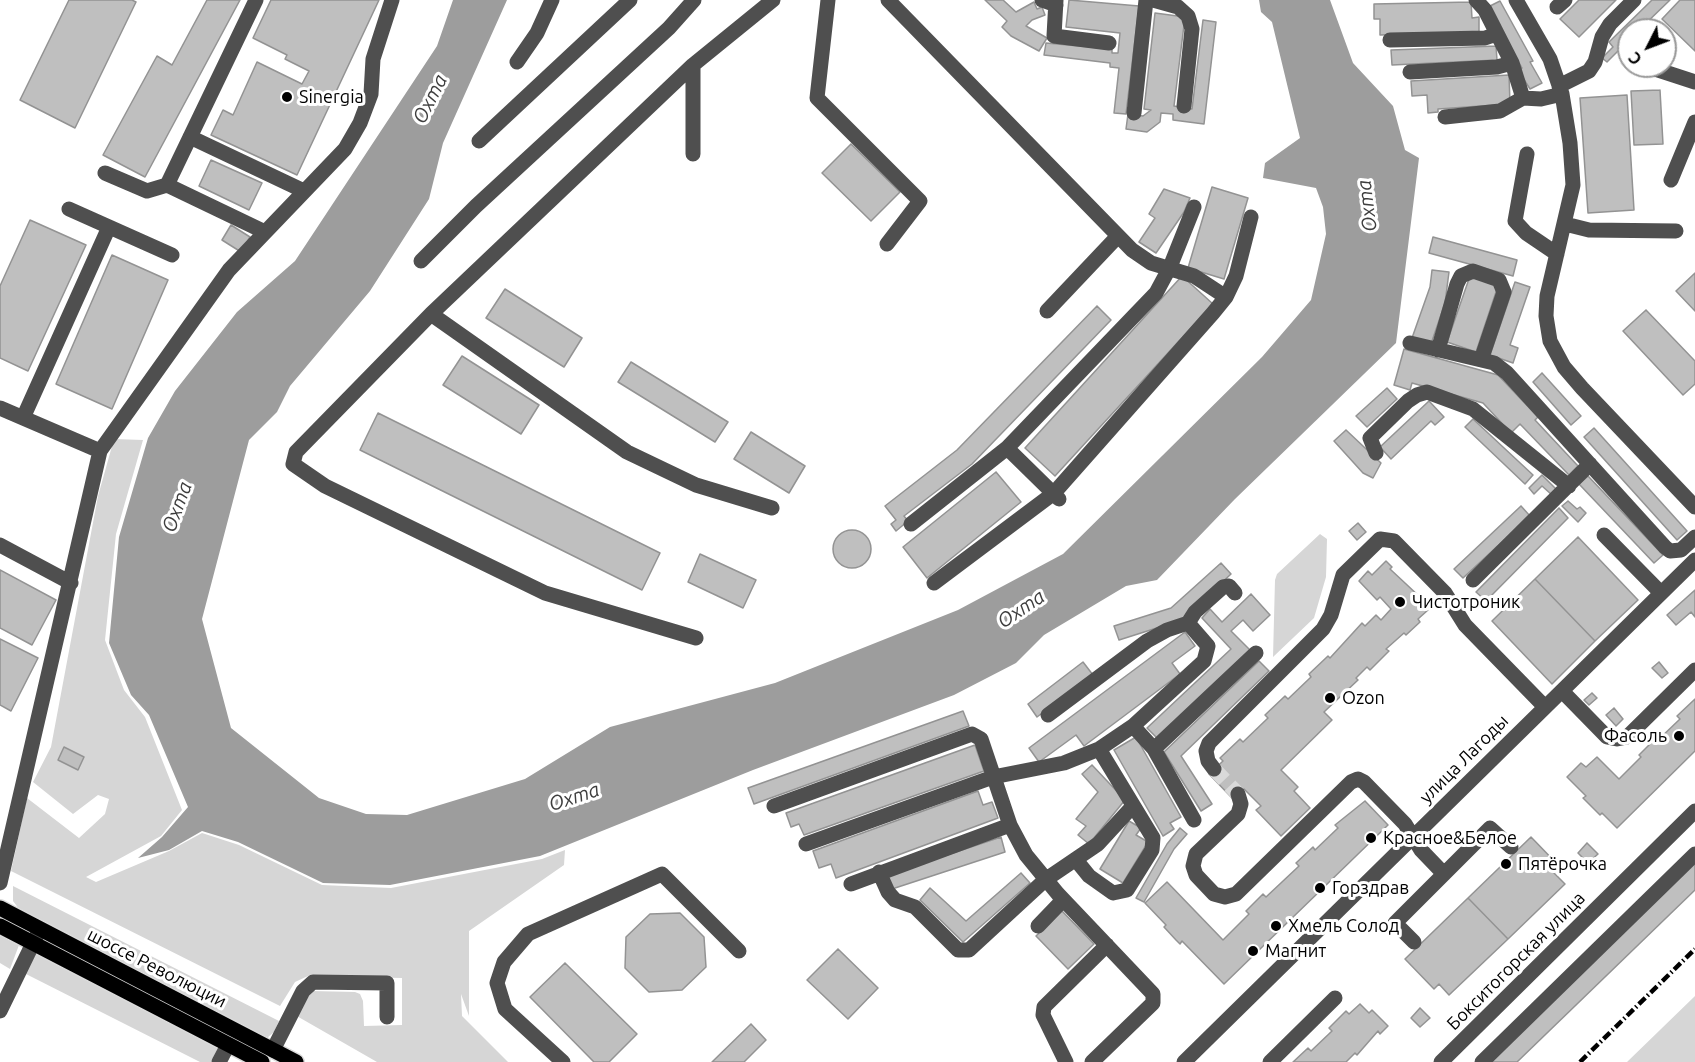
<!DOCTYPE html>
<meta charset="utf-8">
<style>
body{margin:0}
#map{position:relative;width:1695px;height:1062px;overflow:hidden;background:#fff;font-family:Ubuntu,sans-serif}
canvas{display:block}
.north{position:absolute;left:1617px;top:18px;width:60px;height:60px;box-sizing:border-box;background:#fff;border:2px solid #999;border-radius:50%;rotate:228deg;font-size:16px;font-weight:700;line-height:24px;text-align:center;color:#000}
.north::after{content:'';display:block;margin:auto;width:21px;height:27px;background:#000;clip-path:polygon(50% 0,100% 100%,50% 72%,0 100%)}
</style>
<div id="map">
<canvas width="1695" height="1062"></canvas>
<div class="north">С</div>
</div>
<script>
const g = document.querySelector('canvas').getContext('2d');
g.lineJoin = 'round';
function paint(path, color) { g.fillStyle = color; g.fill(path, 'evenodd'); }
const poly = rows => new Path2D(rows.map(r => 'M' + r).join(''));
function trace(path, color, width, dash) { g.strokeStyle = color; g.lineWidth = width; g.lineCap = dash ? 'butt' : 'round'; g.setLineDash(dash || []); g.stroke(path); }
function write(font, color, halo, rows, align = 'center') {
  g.font = font + ' Ubuntu,sans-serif'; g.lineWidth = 6; g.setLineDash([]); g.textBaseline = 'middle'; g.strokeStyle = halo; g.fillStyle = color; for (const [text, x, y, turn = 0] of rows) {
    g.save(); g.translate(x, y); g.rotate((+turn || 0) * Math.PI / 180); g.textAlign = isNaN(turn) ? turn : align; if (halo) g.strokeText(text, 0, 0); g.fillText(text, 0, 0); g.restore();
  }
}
paint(poly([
 [114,439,143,440,116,534,105,640,124,690,145,717,182,810,161,836,86,877,96,882,169,851,202,833,239,845,322,885,391,888,542,859,565,850,564,865,469,931,469,1016,461,994,462,1016,508,1062,377,1062,295,1015,312,991,355,992,360,994,363,1001,364,1026,402,1025,402,978,308,976,295,982,280,1006,11,871,27,798,79,838,105,814,109,799,98,795,73,814,33,782,51,747,98,496],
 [1320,534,1327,539,1326,577,1314,618,1273,657,1275,580,1277,574],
 [13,886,279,1021,274,1032,267,1038,19,909,13,901],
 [0,935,19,945,10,969,0,963],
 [35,953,218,1048,211,1062,200,1062,24,973],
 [1695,996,1695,1062,1627,1062]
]), '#d6d6d6');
paint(poly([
 [453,0,507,0,443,143,429,199,370,291,290,386,277,412,249,440,202,619,231,728,319,798,366,814,407,815,525,779,610,727,775,683,958,610,1063,554,1262,357,1311,300,1326,234,1323,207,1316,188,1263,178,1265,163,1300,138,1272,22,1261,12,1259,0,1330,0,1353,63,1393,106,1405,150,1419,158,1396,343,1235,499,1157,580,1126,586,1044,635,1016,663,954,695,753,770,540,856,390,885,323,883,238,842,202,831,169,850,138,858,162,837,188,807,149,715,131,695,109,643,119,537,148,438,175,391,237,312,295,261,437,46]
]), '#9d9d9d');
const building = poly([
 [69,0,132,0,136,2,75,128,20,100,69,0],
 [207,0,240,0,145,177,103,155,157,56,172,65,207,0],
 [271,0,379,0,297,175,211,135,223,110,233,115,257,62,302,84,309,71,285,59,287,55,253,38,271,0],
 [985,0,1003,0,1016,12,1034,2,1037,9,1042,7,1045,15,1032,20,1026,26,1047,38,1039,51,1011,36,1002,27,1007,21,985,0],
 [1069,0,1139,6,1126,114,1114,113,1119,68,1110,67,1110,63,1044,55,1046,43,1112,49,1112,53,1118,53,1120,33,1066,27,1069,0],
 [1579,0,1616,0,1579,37,1560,19,1579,0],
 [1652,0,1670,0,1639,30,1629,30,1629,40,1607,62,1602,58,1613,47,1609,42,1652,0],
 [1680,0,1695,0,1695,51,1662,19,1680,0],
 [1500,1,1533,61,1530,62,1542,83,1530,89,1518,70,1522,68,1488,7,1500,1],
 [1471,2,1472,18,1479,17,1479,32,1380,35,1380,19,1374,19,1374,4,1471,2],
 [1155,13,1185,17,1174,106,1192,109,1203,20,1216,22,1204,124,1173,120,1173,114,1161,113,1160,122,1147,132,1126,129,1128,114,1143,116,1151,110,1144,109,1155,13],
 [1496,46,1497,60,1392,65,1391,50,1496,46],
 [1509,75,1510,104,1438,109,1438,112,1428,113,1427,95,1412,96,1411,81,1509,75],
 [1660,90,1663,144,1634,145,1631,91,1660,90],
 [1627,95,1634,210,1588,213,1580,98,1627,95],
 [851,144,900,192,871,221,822,173,851,144],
 [211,160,262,183,249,210,199,186,211,160],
 [1212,187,1248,198,1224,279,1188,268,1212,187],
 [1164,189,1190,198,1184,212,1156,253,1139,242,1155,218,1149,214,1164,189],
 [30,220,86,245,28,371,0,358,0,286,30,220],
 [231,225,250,237,241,252,222,240,231,225],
 [1433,237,1517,260,1513,276,1429,253,1433,237],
 [112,255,168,280,112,409,56,384,112,255],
 [1432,270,1449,272,1445,303,1431,344,1412,338,1430,287,1432,270],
 [1695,273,1695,311,1676,291,1695,273],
 [1182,276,1213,304,1055,476,1025,448,1182,276],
 [1470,276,1498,286,1476,352,1447,342,1470,276],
 [1515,282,1530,287,1510,345,1518,348,1513,363,1490,355,1515,282],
 [505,289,582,338,564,367,486,318,505,289],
 [1097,306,1111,320,972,464,904,516,908,521,896,531,891,524,896,520,885,506,957,450,1097,306],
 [1646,310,1695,361,1695,384,1683,395,1623,331,1646,310],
 [1404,349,1498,375,1538,417,1535,420,1578,466,1569,475,1520,424,1511,433,1483,403,1412,383,1410,390,1394,385,1404,349],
 [462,356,539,405,521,434,443,385,462,356],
 [631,362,728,422,715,442,618,382,631,362],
 [1542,373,1581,416,1571,425,1533,382,1542,373],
 [1387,388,1397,399,1367,427,1356,416,1387,388],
 [1429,401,1444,417,1435,425,1431,421,1391,459,1380,447,1429,401],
 [378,413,660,553,642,590,360,450,378,413],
 [1473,419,1533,475,1525,484,1465,427,1473,419],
 [1594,428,1687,531,1677,540,1584,437,1594,428],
 [1346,430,1381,463,1373,478,1363,473,1334,441,1346,430],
 [751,432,805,466,789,493,734,459,751,432],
 [996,472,1021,502,927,578,903,547,996,472],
 [1542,475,1557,490,1552,495,1542,486,1534,494,1529,488,1542,475],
 [1588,476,1663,555,1654,563,1579,484,1588,476],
 [1568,501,1577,509,1580,507,1586,513,1578,522,1562,506,1568,501],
 [1521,506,1530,516,1463,578,1454,569,1521,506],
 [1559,508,1568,518,1486,601,1476,592,1559,508],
 [1358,523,1366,532,1357,540,1349,531,1358,523],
 '833 549a19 19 0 1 1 38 0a19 19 0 1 1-38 0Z',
 [1578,537,1638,600,1595,641,1535,579,1578,537],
 [700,554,756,580,743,608,688,582,700,554],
 [1386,561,1392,567,1390,569,1421,598,1419,600,1428,610,1418,619,1420,622,1406,635,1404,633,1386,649,1389,651,1370,670,1367,667,1356,678,1358,680,1324,712,1332,720,1281,770,1298,787,1294,791,1310,808,1281,836,1256,810,1261,806,1244,789,1233,799,1209,774,1223,761,1220,758,1240,739,1243,742,1268,718,1265,715,1285,696,1288,699,1311,677,1309,674,1328,656,1330,658,1362,623,1365,626,1376,615,1381,620,1391,609,1380,597,1377,600,1359,581,1368,571,1372,575,1386,561],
 [1221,563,1231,574,1182,620,1119,640,1114,626,1171,608,1221,563],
 [0,570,56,600,32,645,0,628,0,570],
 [1535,579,1595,641,1552,684,1492,621,1535,579],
 [1695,590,1695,617,1691,612,1676,625,1667,615,1695,590],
 [1251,594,1270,615,1253,631,1243,620,1231,631,1250,650,1157,738,1147,728,1231,649,1202,618,1210,609,1222,622,1251,594],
 [1185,632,1195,646,1172,663,1180,674,1084,746,1076,735,1039,762,1029,748,1185,632],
 [0,639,38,658,11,711,0,705,0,639],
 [1259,661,1269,671,1181,756,1212,804,1201,811,1164,752,1259,661],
 [1083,662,1093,675,1037,717,1028,704,1083,662],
 [1659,662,1668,673,1662,678,1652,668,1659,662],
 [1592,693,1597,698,1589,705,1584,700,1592,693],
 [1695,699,1695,751,1617,828,1602,813,1600,815,1583,798,1586,796,1567,777,1581,763,1586,767,1597,757,1619,779,1641,757,1639,755,1656,738,1658,740,1680,719,1677,716,1695,699],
 [1614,708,1623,719,1616,726,1606,715,1614,708],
 [963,711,969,726,754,804,748,788,963,711],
 [1136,737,1181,817,1170,823,1174,829,1163,836,1114,750,1136,737],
 [975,745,984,771,804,835,799,824,791,827,786,813,975,745],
 [64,747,84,757,78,770,58,760,64,747],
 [1092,765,1125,800,1089,844,1078,835,1086,826,1076,819,1098,792,1082,774,1092,765],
 [978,791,983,805,992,802,998,818,836,878,831,864,819,868,813,851,978,791],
 [1365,801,1388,825,1224,984,1182,941,1180,944,1176,940,1164,927,1166,925,1145,903,1167,882,1223,940,1249,914,1246,911,1263,894,1266,897,1299,866,1296,863,1313,847,1315,850,1338,828,1335,825,1365,801],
 [1129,821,1141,828,1136,835,1148,842,1123,883,1100,869,1129,821],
 [1180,828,1187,834,1174,849,1144,902,1136,898,1167,844,1180,828],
 [1001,837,1005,852,892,889,887,875,1001,837],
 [1531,837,1560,867,1554,873,1565,884,1508,939,1468,898,1531,837],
 [1587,843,1598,854,1588,863,1578,853,1587,843],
 [1695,862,1695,890,1517,1062,1489,1062,1695,862],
 [1021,873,1030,883,963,942,920,900,930,888,966,921,1021,873],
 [1468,898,1508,939,1449,995,1439,984,1434,989,1405,959,1468,898],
 [1062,911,1094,944,1068,969,1036,936,1062,911],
 [680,913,704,937,706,967,682,990,649,992,625,968,626,937,650,914,680,913],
 [838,949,878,988,848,1019,807,980,838,949],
 [565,963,637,1034,609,1062,594,1062,530,997,565,963],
 [1360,1004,1369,1013,1372,1010,1388,1026,1380,1034,1378,1031,1357,1055,1355,1053,1346,1062,1293,1062,1308,1048,1311,1051,1332,1031,1329,1028,1346,1011,1349,1014,1360,1004],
 [1420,1008,1430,1018,1420,1027,1411,1018,1420,1008],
 [751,1024,766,1040,744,1062,712,1062,751,1024]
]);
paint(building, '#bfbfbf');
trace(building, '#939393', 1.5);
trace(poly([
 [1214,769,1238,794]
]), '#d9d9d9', 15, [15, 8]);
const major = poly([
 [0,908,296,1062],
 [0,926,262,1062]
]);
trace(major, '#dbdbdb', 18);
trace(poly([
 [256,0,167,185,265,232],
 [828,0,817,98,920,201,887,244],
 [888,0,1132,250,1151,263,1194,276,1226,297],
 [1042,0,1056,5],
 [1056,0,1054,36,1109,43],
 [1153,0,1178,7,1188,16,1192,29,1184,106],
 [1476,0,1485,10,1512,63,1523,98,1541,99,1562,94],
 [1516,0,1550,59,1562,94,1570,143,1573,185,1547,296,1546,316,1550,341,1564,367,1582,388,1695,507],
 [1557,7,1565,0],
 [1390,40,1485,38,1497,34],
 [517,62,537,33,552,0],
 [1646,66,1695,82],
 [1410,72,1497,67,1512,63],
 [1559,86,1589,71,1595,62,1602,37,1610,24,1634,0],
 [1134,113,1146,0],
 [1445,117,1500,111,1523,98],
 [190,137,304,191],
 [479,141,630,0],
 [693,154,693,65],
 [1527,154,1515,221,1526,233,1557,254],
 [105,173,147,191,167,185],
 [1671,180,1695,122],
 [69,209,172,255],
 [1565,224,1589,230,1676,231],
 [421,261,476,206,669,28,694,0],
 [1047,311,1118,236],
 [431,314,627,452,696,485,772,508],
 [1410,343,1494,363,1507,373,1665,547,1670,551,1681,550,1695,537],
 [1438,350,1457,284,1461,276,1473,271,1499,280,1504,292,1481,360],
 [0,408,100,451],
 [23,418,109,227],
 [1007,448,1059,499],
 [1376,453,1370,438,1408,401,1417,395,1427,392,1473,409,1569,486],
 [911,524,1007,448,1156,293,1170,267,1194,207],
 [1604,535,1661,593],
 [0,545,71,583],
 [1473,580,1590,464],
 [934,583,1054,493,1213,313,1226,297,1236,276,1251,217],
 [696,638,545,593,325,486,293,464,296,452,431,314,693,65,773,0],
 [1562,691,1607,737,1617,739,1627,737,1695,670],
 [1048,715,1147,641,1167,630,1188,623,1195,612,1223,587,1229,586,1235,593],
 [1133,726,1154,749,1194,820],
 [1154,749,1256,653],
 [1214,769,1208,761,1206,751,1209,743,1323,629,1331,615,1343,575,1380,539,1394,541,1445,593,1465,625,1545,707],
 [1238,794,1241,804,1238,814,1196,854,1193,866,1196,875,1214,894,1225,897,1236,894,1351,782,1358,779,1364,782,1405,824,1421,850,1444,874],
 [774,806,972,734,981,739,1010,825,1026,855,1058,894,1153,994,1153,1003,1092,1062],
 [806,844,993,777,1064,763,1099,749,1133,726,1204,661,1208,646,1188,623],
 [1076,860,1089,876,1113,893,1127,890,1152,850,1153,838,1099,749],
 [879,872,888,892,895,900,915,907,958,950,969,950,1045,880,1098,844,1133,806],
 [0,883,100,451,229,270,345,149,360,123,371,94,373,59,392,0],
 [851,884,1010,825],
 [1038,926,1063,900],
 [1414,942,1395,923,1490,828,1511,847],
 [0,1011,38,933],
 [273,1050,303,991,313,982,387,983,387,1017],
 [219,1062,228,1045],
 [563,1062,505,1009,497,983,504,962,528,934,662,874,739,951],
 [1066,1062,1043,1015,1044,1007,1107,945],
 [1184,1062,1695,560],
 [1270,1062,1335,998],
 [1441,1062,1695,811],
 [1482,1062,1695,854]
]), '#4f4f4f', 15);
trace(major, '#000', 15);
trace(poly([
 [1580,1062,1695,949]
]), '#000', 4.5, [9, 3, 1.5, 3]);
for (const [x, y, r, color] of [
 [287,97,6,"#000"],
 [1400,602,6,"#000"],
 [1330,698,6,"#000"],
 [1679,736,6,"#000"],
 [1371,838,6,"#000"],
 [1506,864,6,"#000"],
 [1320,888,6,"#000"],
 [1276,926,6,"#000"],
 [1253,951,6,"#000"]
]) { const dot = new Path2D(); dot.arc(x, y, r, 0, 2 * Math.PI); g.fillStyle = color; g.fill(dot); trace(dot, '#fff', 2); }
write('18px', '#000', '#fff', [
 ["Sinergia",299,97],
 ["Чистотроник",1412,602],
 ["Ozon",1342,698],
 ["Фасоль",1667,736,"right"],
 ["Красное&Белое",1383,838],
 ["Пятёрочка",1518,864],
 ["Горздрав",1332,888],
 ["Хмель Солод",1288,926],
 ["Магнит",1265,951]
], 'left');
write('18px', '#000', '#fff', [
 ["улица Лагоды",1464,759,-45],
 ["Бокситогорская улица",1516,961,-45],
 ["шоссе Революции",157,968,27]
]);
write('italic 20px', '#3e3e3e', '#fff', [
 ["Охта",430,99,-63],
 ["Охта",1367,206,-97],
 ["Охта",177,507,-70],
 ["Охта",1021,609,-34],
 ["Охта",574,797,-18]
]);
</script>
